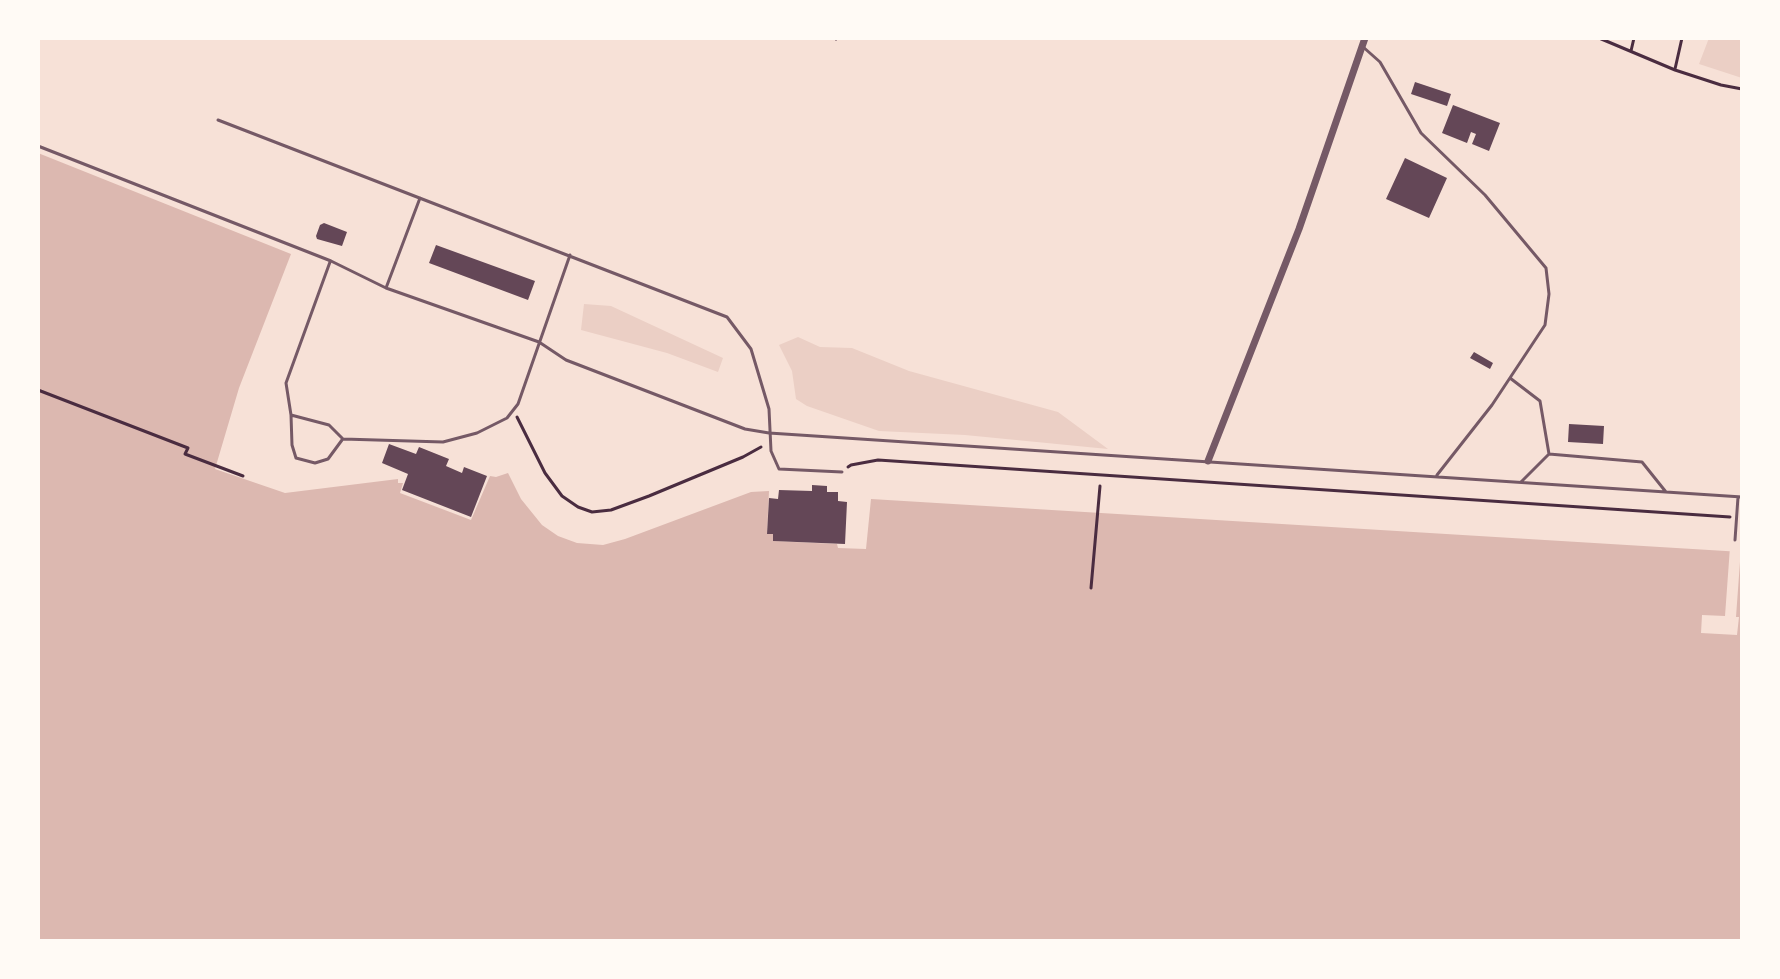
<!DOCTYPE html>
<style>
body{margin:0}
#map{position:relative;width:1780px;height:979px;overflow:hidden;background:#f7e1d7;font-family:Manrope,sans-serif}
canvas{display:block}
.frame{position:absolute;inset:0;border:40px solid #fffaf5;pointer-events:none}
</style>
<div id="map">
<canvas width="1780" height="979"></canvas>
<div class="frame"></div>
</div>
<script>
const g = document.querySelector('canvas').getContext('2d');
g.lineJoin = 'round';
function paint(path, color) { g.fillStyle = color; g.fill(path, 'evenodd'); }
const poly = rows => new Path2D(rows.map(r => 'M' + r).join(''));
function trace(path, color, width, dash) { g.strokeStyle = color; g.lineWidth = width; g.lineCap = dash ? 'butt' : 'round'; g.setLineDash(dash || []); g.stroke(path); }
paint(poly([
 [1709,38,1742,38,1742,78,1699,64],
 [584,304,611,306,723,358,718,372,667,353,581,330],
 [798,337,820,347,852,348,909,371,1058,412,1108,449,965,435,879,431,807,406,796,399,792,371,779,345]
]), '#ebcfc5');
paint(poly([
 [38,153,291,254,239,388,215,469,285,493,398,479,398,483,403,483,400,493,471,520,490,476,496,477,508,473,521,499,542,525,558,536,577,543,603,545,625,539,751,492,769,491,767,534,773,534,773,541,837,544,838,548,866,549,871,499,1742,552,1742,941,38,941]
]), '#dcb8b0');
paint(poly([
 [1730,547,1741,548,1736,617,1739,617,1737,635,1701,633,1702,615,1725,616]
]), '#f7e1d7');
paint(poly([
 [1415,82,1451,94,1447,106,1411,94],
 [1453,105,1500,123,1489,151,1472,144,1476,134,1471,132,1467,143,1442,133],
 [1405,158,1447,178,1429,218,1386,199],
 [324,223,347,232,342,246,317,239,316,236,320,225],
 [436,245,535,281,528,300,429,263],
 [1474,352,1493,363,1490,369,1470,358],
 [1569,424,1604,426,1603,444,1568,442],
 [389,444,416,454,419,447,449,459,446,466,462,473,464,467,487,476,471,517,402,490,408,474,382,463],
 [812,485,827,486,827,492,838,492,838,501,847,502,845,544,773,541,773,534,767,534,769,498,778,499,779,490,812,491]
]), '#644757');
trace(poly([
 [1599,38,1675,70,1721,85,1742,89],
 [836,39,837,38],
 [1631,51,1634,38],
 [1675,69,1682,38],
 [38,390,188,448,185,454,243,476],
 [517,417,545,473,562,496,578,507,592,512,611,510,649,496,743,457,761,447],
 [848,467,851,465,878,460,1730,517],
 [1091,588,1100,486]
]), '#4a2c40', 3);
trace(poly([
 [1362,46,1380,62,1421,133,1485,195,1546,268,1549,294,1545,325,1492,405,1437,475],
 [218,120,727,317,751,349,769,409,771,451,779,469,842,472],
 [38,146,331,261,386,288,539,342,566,360,745,429,769,433,1742,497],
 [330,262,286,383,291,415,329,425,343,439,443,442,477,433,507,418,518,404,570,255],
 [386,288,420,198],
 [1510,378,1540,401,1549,454],
 [291,415,292,445,296,458,315,463,328,459,342,440],
 [1521,482,1549,454,1642,462,1666,492],
 [1735,540,1738,497]
]), '#755966', 3);
trace(poly([
 [1208,461,1299,229,1365,38]
]), '#755966', 7);
</script>
